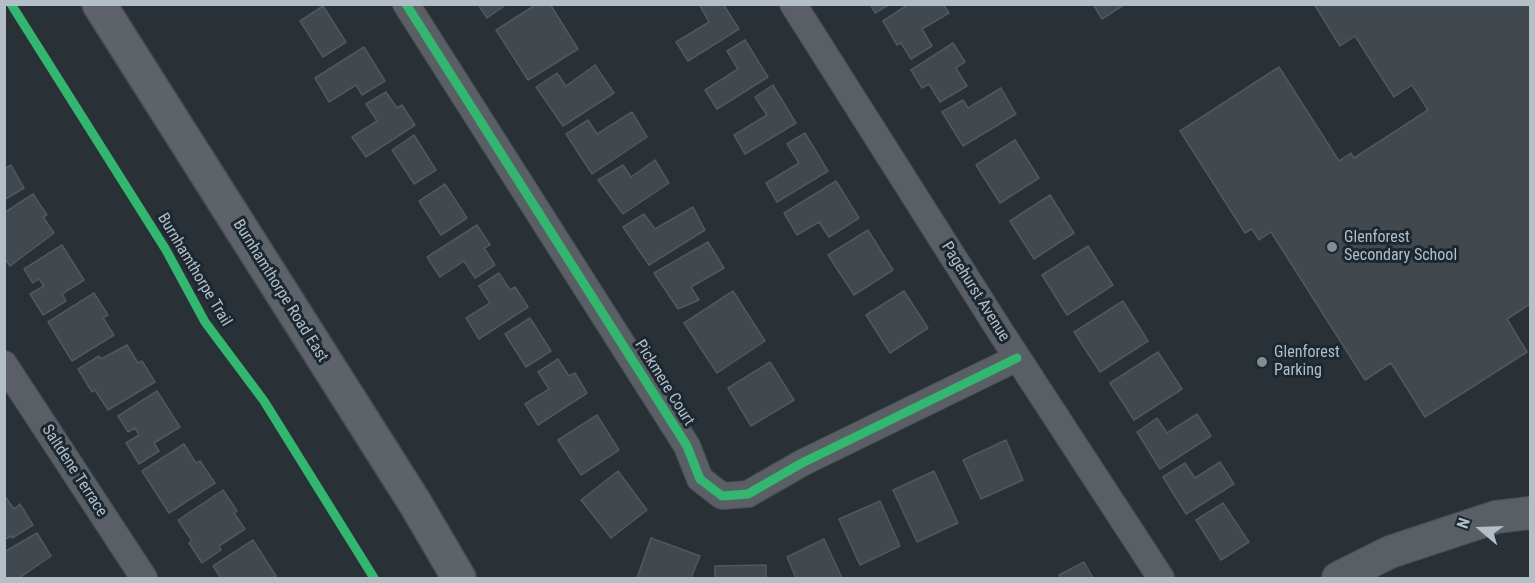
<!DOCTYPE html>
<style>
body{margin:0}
#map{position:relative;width:1535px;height:583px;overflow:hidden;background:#293136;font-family:"Roboto Condensed",sans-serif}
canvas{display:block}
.frame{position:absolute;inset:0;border:6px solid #b3bec7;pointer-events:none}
.north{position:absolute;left:1451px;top:499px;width:60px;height:60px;-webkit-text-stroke:4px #1c2831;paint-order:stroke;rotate:289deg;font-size:16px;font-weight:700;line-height:24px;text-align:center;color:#b3bec7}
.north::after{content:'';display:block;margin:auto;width:21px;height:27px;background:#b3bec7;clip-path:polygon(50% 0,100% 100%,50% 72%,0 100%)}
</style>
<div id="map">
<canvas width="1535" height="583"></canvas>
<div class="frame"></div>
<div class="north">N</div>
</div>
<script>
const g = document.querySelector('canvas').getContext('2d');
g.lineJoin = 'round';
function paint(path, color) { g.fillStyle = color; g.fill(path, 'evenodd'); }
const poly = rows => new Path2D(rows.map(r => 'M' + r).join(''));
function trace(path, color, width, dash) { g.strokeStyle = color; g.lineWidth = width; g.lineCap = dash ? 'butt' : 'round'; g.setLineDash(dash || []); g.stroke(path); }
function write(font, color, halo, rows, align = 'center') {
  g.font = font + ' "Roboto Condensed",sans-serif'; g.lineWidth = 6; g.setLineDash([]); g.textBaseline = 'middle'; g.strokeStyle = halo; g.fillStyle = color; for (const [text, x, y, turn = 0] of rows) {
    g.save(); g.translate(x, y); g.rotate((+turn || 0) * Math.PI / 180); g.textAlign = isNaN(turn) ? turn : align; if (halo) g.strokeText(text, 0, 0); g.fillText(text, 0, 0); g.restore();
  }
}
const building = poly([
 [478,4,507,4,487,18,478,4],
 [537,4,550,4,578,49,528,80,496,30,537,4],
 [699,4,723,4,739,29,688,61,676,42,709,22,699,4],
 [870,4,890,4,875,13,870,4],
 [909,4,943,4,949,13,922,29,932,46,911,59,901,43,897,45,883,21,909,4],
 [1093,4,1125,4,1102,19,1093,4],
 [1314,4,1530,4,1530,304,1507,319,1527,352,1425,417,1391,363,1365,380,1271,232,1259,240,1252,229,1245,233,1180,131,1279,67,1339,161,1351,153,1354,158,1428,110,1412,85,1394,97,1355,36,1340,46,1314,4],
 [323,6,346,42,323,57,300,21,323,6],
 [745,40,768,77,717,109,705,90,738,69,727,51,745,40],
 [953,43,965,62,956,68,967,86,940,102,929,84,922,88,911,70,953,43],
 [364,47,385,81,362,95,356,85,329,102,315,78,364,47],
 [595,65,614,93,563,126,536,87,557,73,566,86,595,65],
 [773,85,796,123,745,154,734,135,767,115,755,97,773,85],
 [1001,88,1016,114,963,146,942,112,963,100,968,108,1001,88],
 [386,92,397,108,402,105,415,125,366,157,352,137,377,121,366,104,386,92],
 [632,112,647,137,592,174,566,134,588,120,597,134,632,112],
 [805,133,828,171,777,202,766,183,799,163,787,144,805,133],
 [414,135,436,170,414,184,392,150,414,135],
 [1015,140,1039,178,1000,203,976,165,1015,140],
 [655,160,669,183,623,214,598,180,623,165,631,177,655,160],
 [11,165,24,188,4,200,4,166,6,168,11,165],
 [836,181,859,218,829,237,819,222,797,235,784,213,836,181],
 [445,184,467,218,441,235,419,201,445,184],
 [33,194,47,215,43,217,54,233,10,266,4,257,4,213,33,194],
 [1050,195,1074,233,1034,259,1010,221,1050,195],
 [693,207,705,230,649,265,623,227,644,214,655,229,693,207],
 [477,225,490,245,484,248,495,265,475,278,464,261,440,277,427,257,477,225],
 [868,230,893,270,854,295,828,255,868,230],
 [708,242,724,268,691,287,699,300,678,309,654,273,708,242],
 [62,245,84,280,62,294,66,301,43,315,30,294,44,286,39,279,33,283,24,269,62,245],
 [1088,246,1113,285,1067,315,1042,275,1088,246],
 [499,273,510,290,515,287,528,307,479,339,466,318,490,303,479,286,499,273],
 [733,291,765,341,717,373,684,323,733,291],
 [904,291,928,328,890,353,866,315,904,291],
 [94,293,108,315,103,318,114,335,72,361,48,322,94,293],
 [1123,301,1148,341,1100,372,1074,332,1123,301],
 [530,318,551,351,526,367,505,334,530,318],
 [127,345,138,363,142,361,155,382,108,410,95,390,92,392,78,369,99,356,101,359,127,345],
 [1158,352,1182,389,1134,420,1110,383,1158,352],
 [558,359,569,376,575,373,587,393,538,425,525,404,549,389,538,372,558,359],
 [770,362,794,400,751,426,728,388,770,362],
 [157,391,180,427,154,443,159,451,139,464,126,443,139,435,135,428,128,432,118,416,157,391],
 [1197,414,1211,436,1160,469,1137,432,1157,418,1167,433,1197,414],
 [597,415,619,450,581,475,558,440,597,415],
 [1006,440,1023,480,981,499,963,460,1006,440],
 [184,444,196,463,200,461,215,483,169,513,142,471,184,444],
 [1220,462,1234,484,1186,514,1163,477,1185,463,1195,478,1220,462],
 [618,471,647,510,611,538,581,500,618,471],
 [934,471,958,523,917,542,893,490,934,471],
 [223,490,237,511,234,513,245,529,219,546,221,550,202,563,189,543,192,541,178,520,223,490],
 [4,495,14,509,20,504,33,525,12,538,11,536,4,540,4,495],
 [880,501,900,546,860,565,839,519,880,501],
 [1223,503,1249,542,1221,560,1196,520,1223,503],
 [37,533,51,556,19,578,4,578,4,552,37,533],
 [651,538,700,556,691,578,637,578,651,538],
 [824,539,842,578,796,578,787,557,824,539],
 [253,540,276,576,272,578,221,578,213,566,253,540],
 [1084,562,1093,578,1061,578,1059,575,1084,562],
 [766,565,766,578,715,578,715,566,766,565]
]);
paint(building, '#42494e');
trace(building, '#51585d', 1.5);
const minor = poly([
 [406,4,687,446,700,479,722,496,748,494,802,463,1017,358],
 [793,4,1000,331,1161,578],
 [4,364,144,578]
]);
const tertiary = poly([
 [1338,578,1390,552,1496,517,1530,513]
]);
const secondary = poly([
 [99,4,415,503,459,578]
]);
trace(minor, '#474d51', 28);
trace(tertiary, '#474d51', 34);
trace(secondary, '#474d51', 36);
trace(minor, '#595f64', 26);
trace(tertiary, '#595f64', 32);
trace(secondary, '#5d6369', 33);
trace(poly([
 [11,4,166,250,205,322,264,401,374,578],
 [406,4,687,446,700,479,722,496,748,494,802,463,1017,358]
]), '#33b770', 9);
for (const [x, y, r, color] of [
 [1332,247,6,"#838d94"],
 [1262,362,6,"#838d94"]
]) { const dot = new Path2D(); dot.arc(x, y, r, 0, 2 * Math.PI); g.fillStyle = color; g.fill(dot); trace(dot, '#1c2831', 2); }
write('16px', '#b3bec7', '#1c2831', [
 ["Glenforest",1344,238],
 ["Secondary School",1344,256],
 ["Glenforest",1274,353],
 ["Parking",1274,371]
], 'left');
write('16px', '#b3bec7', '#1c2831', [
 ["Burnhamthorpe Trail",194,270,59],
 ["Burnhamthorpe Road East",280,291,58],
 ["Pagehurst Avenue",975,292,58],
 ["Pickmere Court",664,383,58],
 ["Saltdene Terrace",74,471,57]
]);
</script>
